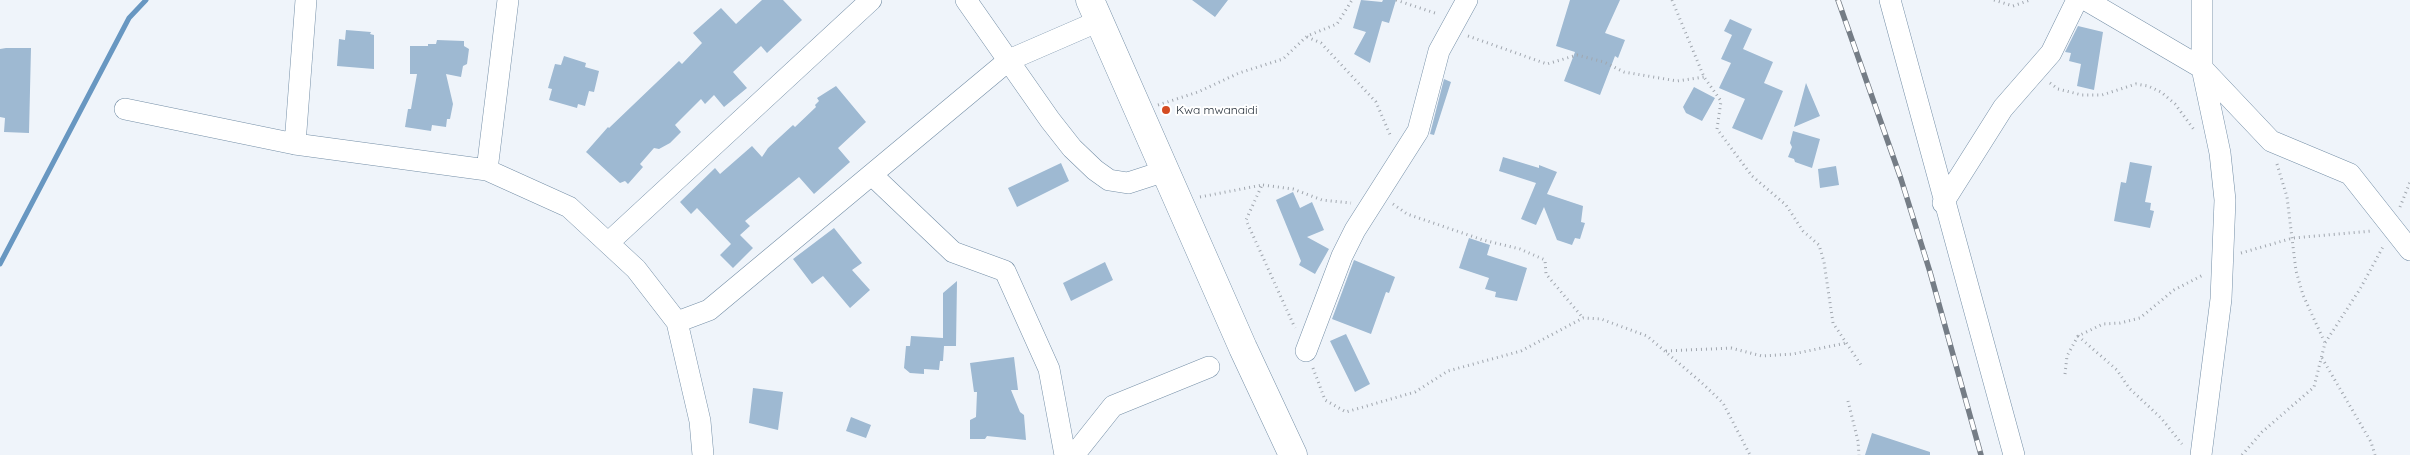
<!DOCTYPE html>
<style>
body{margin:0}
canvas{display:block;background:#eff4fa}
</style>
<canvas width="2410" height="455"></canvas>
<script>
const g = document.querySelector('canvas').getContext('2d');
g.lineJoin = 'round';
const poly = rows => new Path2D(rows.map(r => 'M' + r).join(''));
function trace(path, color, width, dash) { g.strokeStyle = color; g.lineWidth = width; g.lineCap = dash ? 'butt' : 'round'; g.setLineDash(dash || []); g.stroke(path); }
function paint(path, color) { g.fillStyle = color; g.fill(path, 'evenodd'); }
function write(font, color, halo, rows, align = 'center') {
  g.font = font + ' Quicksand,sans-serif'; g.lineWidth = 4; g.setLineDash([]); g.textBaseline = 'middle'; g.strokeStyle = halo; g.fillStyle = color; for (const [text, x, y, turn = 0] of rows) {
    g.save(); g.translate(x, y); g.rotate((+turn || 0) * Math.PI / 180); g.textAlign = isNaN(turn) ? turn : align; if (halo) g.strokeText(text, 0, 0); g.fillText(text, 0, 0); g.restore();
  }
}
trace(poly([
 [0,264,129,18,146,0]
]), '#6897c1', 5);
paint(poly([
 [762,0,783,0,802,20,767,53,761,46,733,72,747,88,724,107,714,95,705,104,701,99,675,125,681,132,670,143,659,149,654,148,640,164,643,167,628,184,625,181,620,183,586,152,608,127,609,128,679,61,682,64,702,43,693,33,721,8,736,24],
 [1192,0,1228,0,1215,17],
 [1361,0,1382,2,1383,0,1396,0,1389,23,1382,21,1370,63,1354,54,1366,32,1353,28],
 [1570,0,1620,0,1605,33,1625,40,1618,58,1615,56,1600,95,1564,81,1575,52,1556,46],
 [1730,19,1752,29,1743,49,1773,62,1764,83,1783,91,1762,140,1732,128,1745,99,1719,88,1731,63,1721,59,1732,35,1724,31],
 [2078,26,2103,32,2094,90,2077,86,2081,64,2069,61,2071,53,2065,52],
 [346,30,371,32,370,34,374,35,374,69,337,66,339,39,345,40],
 [437,40,464,41,464,46,469,49,467,64,463,66,461,77,446,74,453,104,450,119,447,119,446,127,432,125,431,131,405,127,408,109,411,109,417,74,410,74,410,46,428,46,428,44,436,44],
 [6,48,31,48,29,133,4,132,5,118,0,117,0,49],
 [564,56,586,63,585,67,599,71,594,92,589,91,585,106,578,104,577,108,549,100,552,89,548,88,555,64,561,65],
 [1444,79,1451,82,1434,135,1430,134],
 [1806,83,1820,116,1794,127],
 [836,86,866,122,838,148,850,162,814,194,799,177,745,221,750,226,740,235,753,248,733,268,720,255,731,244,697,208,691,214,680,202,715,168,720,174,752,146,762,157,768,148,793,125,795,127,816,107,815,105,819,101,817,98],
 [1694,87,1715,98,1702,121,1686,113,1683,107],
 [1793,131,1820,139,1812,168,1795,162,1794,159,1788,157,1792,147,1790,143],
 [1503,157,1539,168,1539,165,1557,172,1547,194,1583,206,1581,222,1585,223,1580,239,1575,238,1572,245,1557,240,1544,207,1536,225,1521,219,1536,183,1499,171],
 [2130,162,2152,166,2145,202,2151,203,2150,210,2154,211,2150,228,2114,221,2121,182,2126,183],
 [1061,163,1069,181,1017,207,1008,188],
 [1836,166,1839,185,1820,188,1818,169],
 [1293,192,1300,208,1312,202,1324,230,1307,237,1329,249,1315,274,1299,265,1301,261,1276,200],
 [834,228,862,263,852,270,870,290,850,308,823,276,812,284,793,259],
 [1469,238,1490,245,1487,255,1527,268,1517,301,1495,297,1496,292,1485,289,1489,278,1459,268],
 [1354,260,1395,277,1389,293,1386,292,1371,334,1332,319],
 [1105,262,1113,280,1071,301,1063,283],
 [957,281,956,346,944,346,943,361,940,361,939,370,924,369,924,374,910,373,904,368,906,346,910,346,911,336,943,338,943,293],
 [1346,334,1370,384,1355,392,1330,341],
 [1014,357,1018,390,1011,390,1020,412,1024,415,1026,440,987,436,985,439,970,439,970,420,976,417,977,392,974,392,970,363],
 [753,388,783,392,778,430,749,423],
 [851,417,871,425,866,438,846,431],
 [1872,433,1930,452,1930,455,1865,455]
]), '#9eb9d2');
const minor = poly([
 [966,0,1050,120,1072,148,1095,170,1109,180,1128,183,1165,171],
 [1890,0,2014,455],
 [2086,0,2202,68,2271,141,2350,174,2410,250],
 [125,109,295,144,487,170,569,207,636,269,677,322,700,421,703,455],
 [295,144,306,0],
 [487,170,508,0],
 [872,175,953,252,1005,271,1049,369,1065,455],
 [1943,203,2003,108,2051,53,2077,0],
 [608,243,871,0],
 [677,322,709,310,1009,60,1099,21],
 [1306,351,1342,256,1355,230,1418,131,1439,51,1467,0],
 [1074,455,1113,406,1209,367],
 [2201,455,2221,299,2225,200,2220,153,2202,68,2202,0]
]);
const highway = poly([
 [1090,0,1243,348,1293,455]
]);
trace(minor, '#758fa7', 22);
trace(highway, '#758fa7', 29);
trace(poly([
 [1396,0,1438,14],
 [1672,0,1704,77,1721,101,1717,129,1752,176,1786,205,1803,231,1819,245,1824,262,1833,323,1861,365],
 [1994,0,2013,6,2030,0],
 [1468,36,1547,64,1577,55,1604,62,1624,72,1677,81,1704,77],
 [1307,37,1321,43,1376,102,1391,137],
 [2050,83,2058,89,2082,95,2102,95,2136,84,2148,86,2161,92,2175,104,2195,131],
 [1158,105,1198,92,1239,73,1283,59,1307,36,1337,24,1352,0],
 [2277,164,2287,197,2296,271,2303,295,2325,343],
 [1263,185,1293,189,1322,200,1351,203],
 [1200,197,1262,185,1246,220,1295,328],
 [1393,204,1407,214,1483,240,1520,249,1545,260,1546,274,1583,318],
 [2400,207,2410,182],
 [2241,253,2293,238,2372,231],
 [2078,336,2117,370,2129,388,2161,418,2182,444],
 [1666,351,1731,348,1762,356,1793,354,1846,343],
 [2322,358,2371,442,2375,455],
 [1313,368,1325,400,1346,412,1415,392,1448,371,1521,351,1583,318,1601,319,1647,336,1702,383,1723,403,1750,455],
 [2065,374,2067,356,2078,336,2103,324,2120,323,2140,318,2174,290,2203,275],
 [1848,401,1858,441,1859,455],
 [2242,455,2262,432,2314,387,2325,343,2360,289,2384,245]
]), '#a1a7af', 3, [1, 4]);
trace(minor, '#fff', 21);
trace(highway, '#fff', 28);
const rail = poly([
 [1838,0,1901,179,1930,272,1981,455]
]);
trace(rail, '#757d86', 5.5);
trace(rail, '#fff', 4, [11]);
for (const [x, y, r, color] of [
 [1166,110,5,"#d44b21"]
]) { const dot = new Path2D(); dot.arc(x, y, r, 0, 2 * Math.PI); g.fillStyle = color; g.fill(dot); trace(dot, '#fff', 2); }
write('12px', '#252f39', '#fff', [
 ["Kwa mwanaidi",1176,110]
], 'left');
</script>
